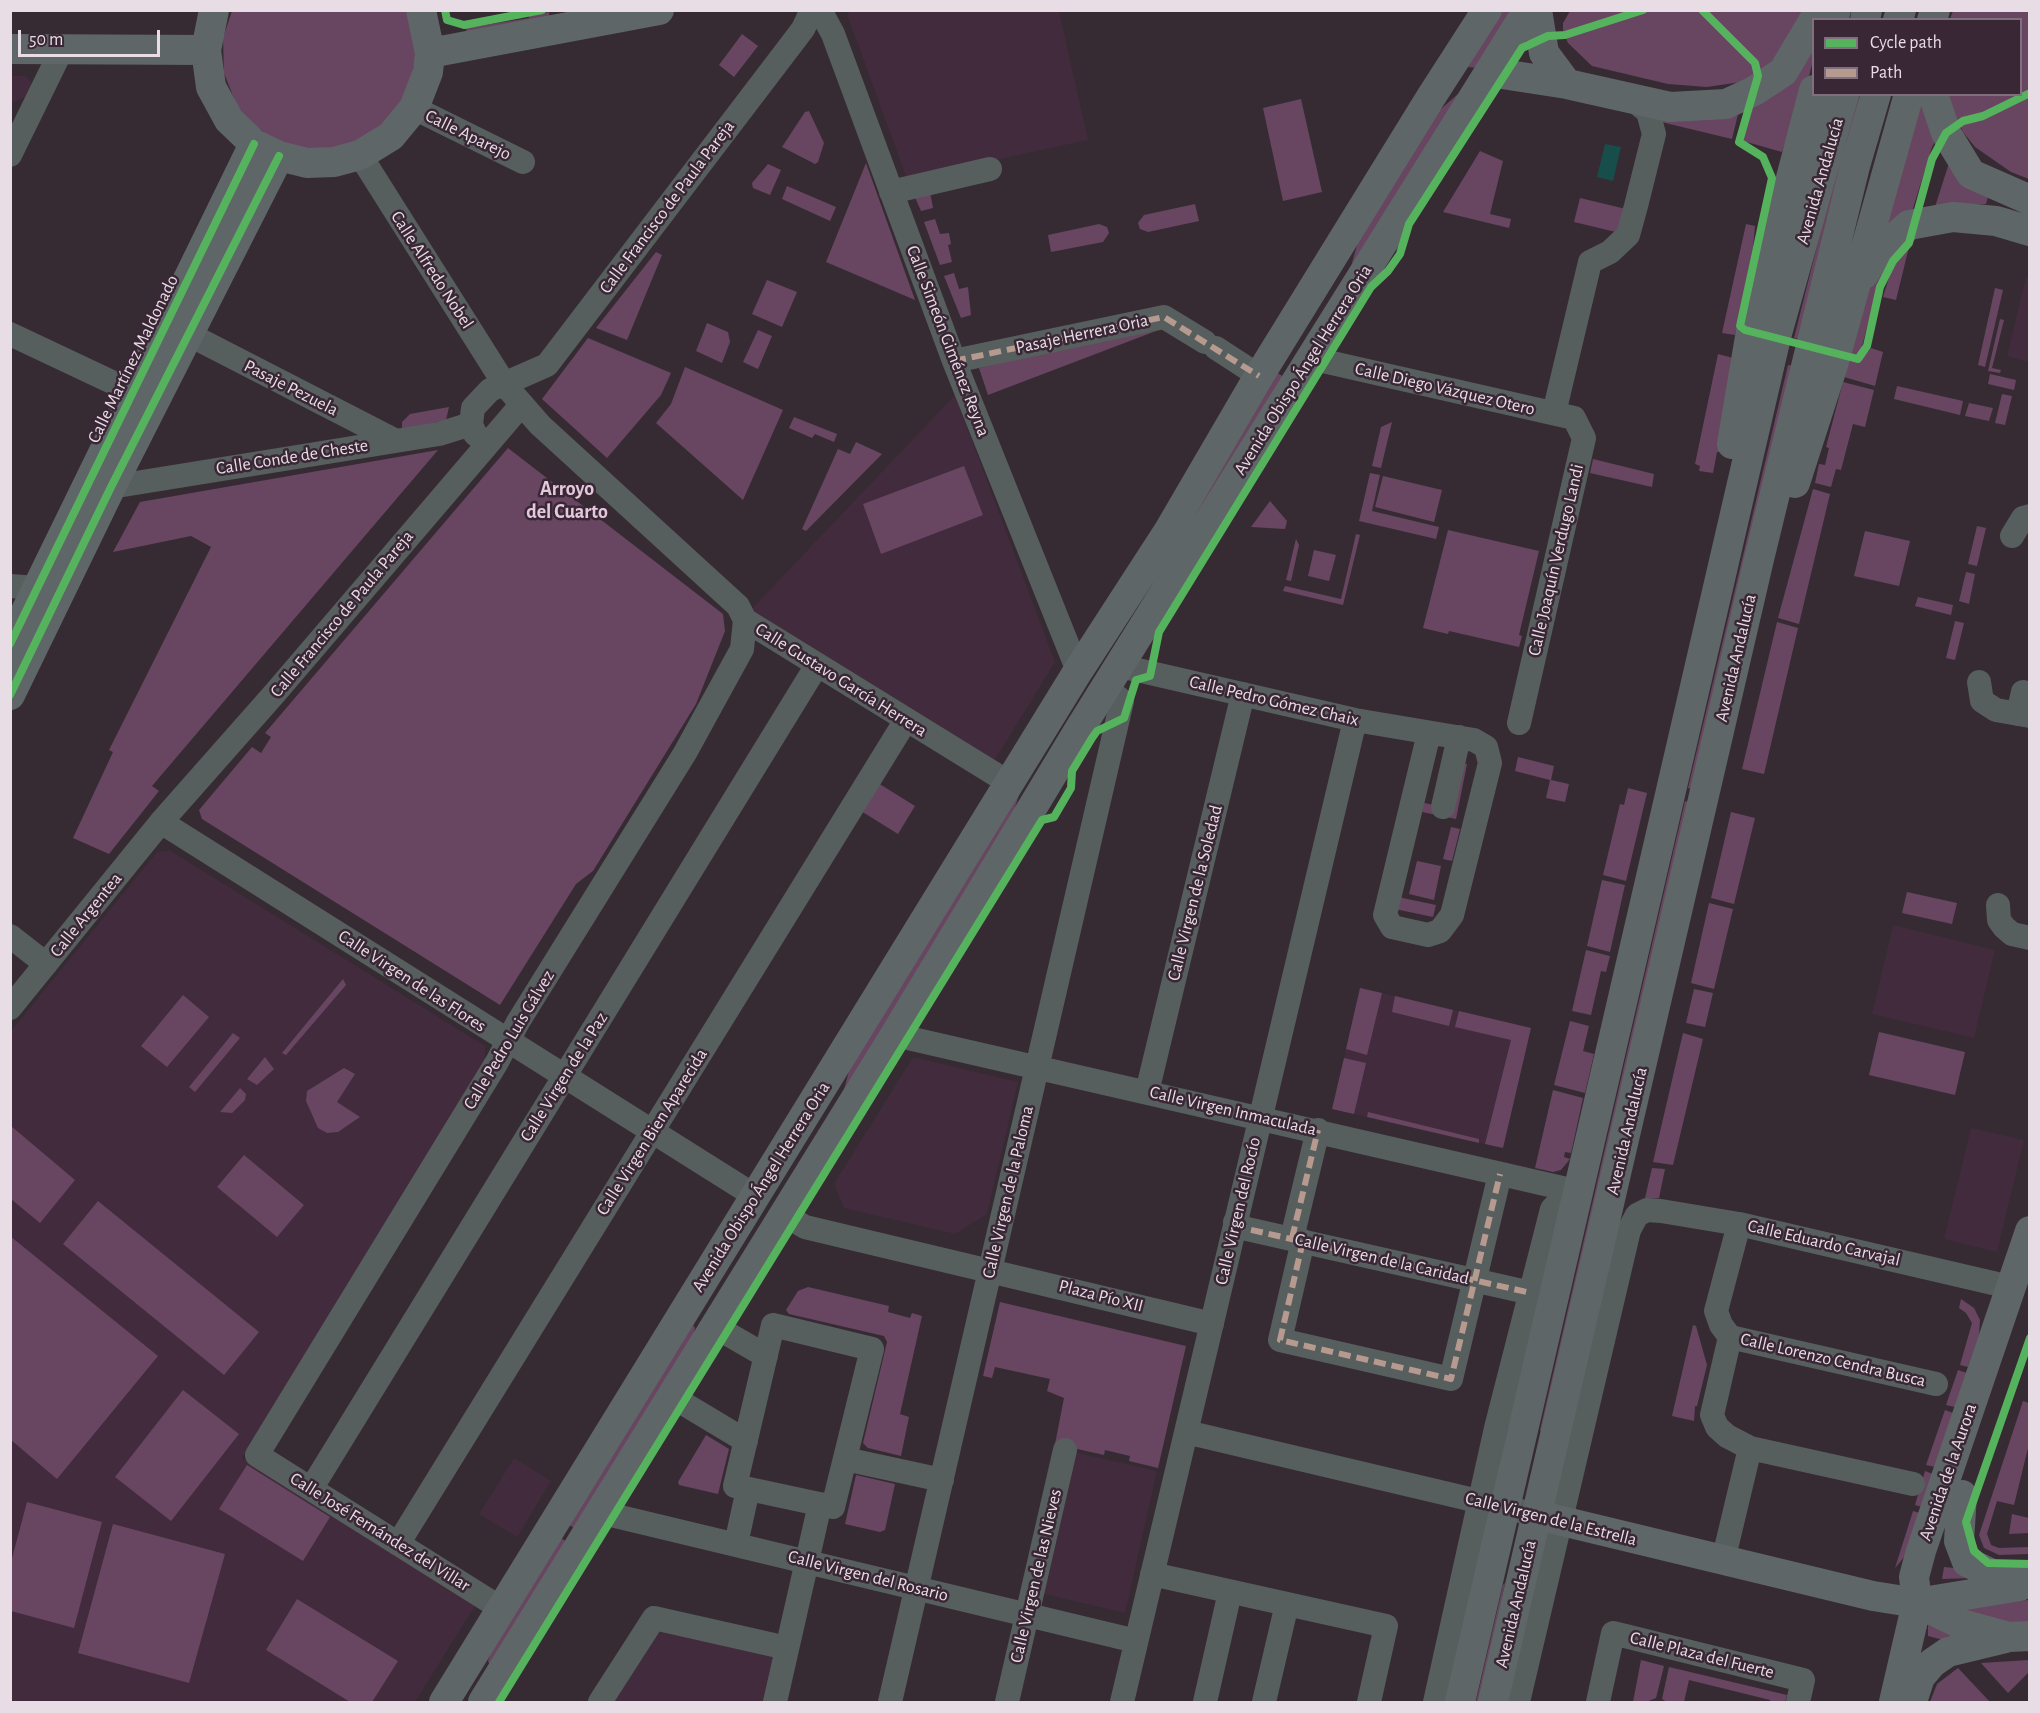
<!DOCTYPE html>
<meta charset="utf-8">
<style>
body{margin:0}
#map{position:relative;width:2040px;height:1713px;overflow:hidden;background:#362b33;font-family:"Alegreya Sans",sans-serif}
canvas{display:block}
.frame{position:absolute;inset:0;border:12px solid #e8dce5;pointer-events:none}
.legend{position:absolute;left:1812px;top:18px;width:210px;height:78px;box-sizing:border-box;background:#3a2736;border:2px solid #806f7c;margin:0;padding:8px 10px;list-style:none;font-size:18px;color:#e8dce5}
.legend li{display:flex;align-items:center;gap:12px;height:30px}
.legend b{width:30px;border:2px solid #806f7c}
.scale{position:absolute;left:18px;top:30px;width:142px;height:27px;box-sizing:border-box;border:3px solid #e8dce5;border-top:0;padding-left:8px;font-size:18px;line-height:21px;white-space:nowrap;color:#e8dce5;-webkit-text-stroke:4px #3a2736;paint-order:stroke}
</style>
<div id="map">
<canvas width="2040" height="1713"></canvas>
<div class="frame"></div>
<ul class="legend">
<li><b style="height:8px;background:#56b35d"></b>Cycle path</li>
<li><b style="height:8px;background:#b69a8f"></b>Path</li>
</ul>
<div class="scale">50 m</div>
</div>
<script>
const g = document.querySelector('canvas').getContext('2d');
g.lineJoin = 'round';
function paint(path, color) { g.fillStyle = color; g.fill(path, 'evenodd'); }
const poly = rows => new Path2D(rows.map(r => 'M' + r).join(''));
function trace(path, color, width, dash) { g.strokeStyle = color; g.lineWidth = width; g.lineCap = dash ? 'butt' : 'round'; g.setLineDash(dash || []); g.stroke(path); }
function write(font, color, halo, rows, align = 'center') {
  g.font = font + ' "Alegreya Sans",sans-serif'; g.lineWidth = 5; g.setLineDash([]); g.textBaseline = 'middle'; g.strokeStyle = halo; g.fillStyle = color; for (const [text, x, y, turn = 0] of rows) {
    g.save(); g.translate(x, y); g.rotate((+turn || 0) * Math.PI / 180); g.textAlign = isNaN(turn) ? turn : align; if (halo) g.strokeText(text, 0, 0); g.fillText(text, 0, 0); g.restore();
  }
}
paint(poly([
 [849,10,1059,11,1088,140,907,179,848,17],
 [11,76,26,76,33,85,28,96,11,103],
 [2026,277,2030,278,2029,362,2007,356],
 [955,395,1055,662,991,766,746,615],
 [169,850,485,1046,485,1064,242,1458,478,1601,415,1702,11,1702,11,1031,157,852],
 [1893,925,1995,950,1974,1038,1872,1014],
 [1360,988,1531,1028,1503,1148,1332,1109],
 [913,1057,1018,1082,987,1214,955,1234,844,1208,834,1184],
 [1971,1128,2024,1140,1997,1252,1944,1239],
 [1074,1452,1157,1471,1125,1613,1040,1593],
 [514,1458,551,1481,517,1537,479,1514],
 [660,1626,777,1653,765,1702,613,1702]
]), '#412b3d');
paint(poly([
 [232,11,406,11,415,37,415,60,411,82,402,102,389,120,351,144,329,149,307,149,286,144,266,134,248,120,237,106,224,73,223,38],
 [1498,11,1513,11,1477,68,1468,67],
 [1570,11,1809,11,1791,48,1754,80,1707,87,1668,84,1592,66,1568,43,1563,31,1563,23],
 [1953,11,2029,11,2029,179,2011,172,1975,147,1963,132,1958,120,1949,126,1940,95,2020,94,2020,20,1950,19],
 [549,12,550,21,467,37,466,28,529,18,529,16],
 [742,34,758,46,734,77,719,65],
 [1813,43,1813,61,1791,144,1785,143,1782,152,1743,141,1754,103],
 [1458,94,1460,95,1358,263,1352,263,1359,238,1434,115],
 [1855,95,1860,95,1800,339,1794,338],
 [1301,99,1322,192,1283,201,1263,108],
 [1920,105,1925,105,1938,137,1932,147,1910,218,1882,236],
 [1740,106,1732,139,1657,121],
 [809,111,824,143,818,162,815,164,782,147,805,112],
 [1480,151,1503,161,1490,214,1511,219,1509,228,1443,212],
 [866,163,915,300,826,262],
 [1949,163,1988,197,1986,204,1935,207],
 [768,164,781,170,770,195,753,188,752,183],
 [787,186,836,207,830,221,782,199],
 [930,192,933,208,921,211,914,195],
 [1580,198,1626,209,1620,233,1574,222],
 [1195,204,1199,221,1148,232,1140,229,1138,223,1144,215],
 [935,219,940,234,949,233,951,244,948,245,952,262,940,265,924,222],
 [1099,224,1107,227,1109,233,1103,242,1051,252,1048,235],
 [1746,224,1755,226,1753,247,1735,335,1722,333],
 [1909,247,1896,300,1883,297,1894,261],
 [656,252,662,255,627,340,596,328],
 [1897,252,1884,271,1877,289,1860,354,1850,354,1869,289,1880,270],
 [954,273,959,289,968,287,971,315,961,318,944,276],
 [767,280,797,292,782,327,752,314],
 [1995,288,2003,290,1985,367,1978,365],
 [2000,319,2004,320,1992,368,2001,370,2000,373,1988,371],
 [707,323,728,332,730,342,722,363,696,351],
 [758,330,772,336,758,369,743,362],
 [1156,331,988,395,979,368,1114,336],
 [588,338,671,373,661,395,607,458,542,399],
 [1871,348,1883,352,1875,386,1844,377,1849,361,1858,363],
 [1718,354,1737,359,1720,452,1717,452,1713,473,1699,471,1700,466,1695,464],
 [1788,365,1794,366,1695,790,1688,788],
 [685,367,783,410,743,500,656,423,671,404],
 [1276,372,1287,379,1191,536,1191,511],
 [1990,374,2016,380,2014,390,1988,384],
 [1843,382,1874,390,1865,427,1853,424,1841,470,1836,469,1831,487,1815,483,1819,464,1825,465,1829,448,1826,447],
 [1897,386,1963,401,1960,415,1894,399],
 [2002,394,2012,396,2005,425,1995,423],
 [1969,403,1993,408,1989,421,1965,416],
 [449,407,446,420,402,431,402,422,410,414],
 [794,417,837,434,834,442,815,434,812,438,789,428],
 [1392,422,1381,468,1372,466,1381,427],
 [856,442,882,454,806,531,802,529,838,449,850,454],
 [508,448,723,614,725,631,696,704,593,871,576,884,500,1005,202,819,199,810,252,747,261,753,271,737,265,733],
 [438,450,152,786,159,791,109,854,73,838,113,752,109,750,211,547,191,536,113,552,140,502],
 [1593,459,1654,474,1652,487,1590,473],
 [964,466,983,515,881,554,863,504],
 [1370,473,1380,475,1372,511,1439,527,1436,539,1359,521],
 [1383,476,1442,490,1434,522,1375,507],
 [1813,489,1830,494,1799,624,1778,618],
 [1270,501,1287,521,1285,529,1251,527],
 [1977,526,1986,528,1977,566,1968,564],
 [1448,530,1539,551,1519,635,1522,636,1519,647,1449,631,1448,634,1423,628],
 [1865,531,1910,541,1899,586,1854,576],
 [1356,534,1360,535,1343,605,1283,591,1285,586,1341,599],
 [1296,539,1299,545,1291,581,1286,580],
 [1314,550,1336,555,1329,581,1308,576],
 [1966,572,1975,574,1969,604,1959,601],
 [1918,597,1953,605,1951,615,1915,606],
 [1955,621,1964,623,1955,660,1946,658],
 [1777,622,1798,628,1764,774,1742,769],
 [1518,757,1554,766,1551,780,1569,784,1565,802,1546,798,1550,780,1515,771],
 [1461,763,1467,764,1456,819,1422,812,1424,803,1451,808],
 [878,783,915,806,898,834,861,811],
 [1628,788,1647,793,1626,881,1603,875,1620,804,1624,805],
 [1019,795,1008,829,844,1090,851,1063],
 [1685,801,1692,803,1542,1433,1540,1430],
 [1731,812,1755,818,1734,904,1711,898],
 [1451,827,1460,829,1452,861,1443,859],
 [1417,861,1441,866,1434,900,1409,894],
 [1602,880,1625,885,1610,952,1587,946],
 [1907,892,1957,903,1952,924,1902,913],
 [1398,897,1436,905,1433,917,1395,909],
 [1709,903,1733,909,1714,989,1691,983],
 [1586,950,1610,956,1606,972,1601,971,1591,1015,1572,1011],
 [343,979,346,985,286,1055,282,1053],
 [1360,988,1382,993,1367,1055,1346,1049],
 [1694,989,1713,993,1705,1027,1686,1023],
 [183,995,209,1017,167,1067,141,1046],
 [1395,996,1453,1010,1449,1026,1392,1012],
 [1459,1011,1531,1028,1503,1148,1485,1144,1511,1040,1455,1027],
 [1570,1021,1589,1026,1583,1051,1594,1054,1585,1093,1554,1085],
 [1879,1032,1965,1052,1955,1095,1869,1075],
 [233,1033,240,1038,195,1092,189,1087],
 [1683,1033,1703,1039,1673,1165,1653,1162],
 [265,1057,274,1069,257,1085,247,1079],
 [1344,1058,1366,1063,1354,1114,1332,1109],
 [344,1068,355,1074,337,1102,360,1117,338,1132,327,1133,318,1128,306,1101,307,1091],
 [240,1088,246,1094,245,1100,232,1113,220,1112],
 [1553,1090,1583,1098,1571,1153,1565,1152,1564,1157,1570,1159,1561,1170,1553,1172,1535,1168],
 [1368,1112,1479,1139,1479,1143,1367,1117],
 [11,1126,75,1180,40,1223,11,1199],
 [244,1155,304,1205,277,1237,217,1187],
 [1652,1168,1665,1169,1659,1198,1645,1198],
 [98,1201,259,1332,224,1375,63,1244],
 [10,1236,158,1356,57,1479,11,1440],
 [808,1287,889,1306,888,1312,910,1318,912,1313,922,1316,900,1414,909,1417,901,1456,868,1448,863,1443,887,1342,884,1336,789,1314,786,1310,798,1291],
 [1961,1299,1974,1308,1980,1320,1979,1335,1968,1367,1960,1365,1972,1323,1966,1313,1959,1308],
 [1000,1302,1186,1346,1158,1468,1129,1461,1130,1456,1109,1451,1105,1450,1104,1455,1055,1444,1064,1398,1047,1391,1050,1379,995,1367,992,1378,983,1376],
 [693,1325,695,1328,692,1340,577,1530,568,1524],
 [1693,1325,1696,1326,1707,1365,1697,1406,1695,1406,1694,1421,1672,1416],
 [1958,1370,1967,1373,1955,1407,1946,1405],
 [183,1390,239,1434,171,1521,115,1477],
 [2023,1401,2029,1403,2029,1444,2014,1505,1997,1501,1987,1534,1991,1545,1999,1548,2029,1547,2029,1554,1999,1555,1984,1548,1979,1535],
 [1945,1410,1953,1413,1935,1467,1926,1465],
 [706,1435,729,1449,718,1494,679,1485,678,1482],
 [247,1465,330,1517,303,1561,219,1509],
 [1925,1471,1933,1474,1922,1507,1915,1505],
 [856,1475,895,1484,885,1530,880,1532,845,1524],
 [27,1502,102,1522,74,1628,11,1611,11,1562],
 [1913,1511,1920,1513,1905,1556,1895,1568],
 [2012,1514,2029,1518,2029,1533,2009,1534],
 [113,1524,225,1554,189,1683,78,1653],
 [559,1537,569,1543,490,1665,488,1661,492,1648],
 [1944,1567,1964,1569,1971,1578,1942,1579],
 [1505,1583,1480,1702,1476,1702,1503,1585],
 [297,1599,398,1661,372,1702,350,1702,266,1650],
 [2029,1600,2029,1625,1980,1619,1960,1606,1972,1603],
 [1928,1625,1962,1636,1955,1643,1928,1636],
 [1641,1660,1664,1666,1656,1698,1646,1702,1633,1702],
 [2029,1660,2029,1672,2008,1693,1981,1663],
 [1669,1667,1787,1695,1785,1702,1770,1702,1770,1700,1689,1680,1684,1702,1667,1702,1662,1699],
 [1958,1668,1990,1702,1930,1702,1937,1684]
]), '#684661');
paint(poly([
 [1605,144,1621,147,1613,181,1597,177]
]), '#174e4c');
trace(poly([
 [820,10,833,34,954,361,1078,671],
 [414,108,523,162],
 [10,155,62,49],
 [360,155,505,385,540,425,738,606,745,620,1011,784],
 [891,192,990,169],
 [10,334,133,392],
 [188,334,394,440],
 [1216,348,1259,376],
 [1310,358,1574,418,1584,438,1519,723],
 [954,361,1164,317,1205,342],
 [1554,413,1590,262,1610,252,1628,235,1636,206,1654,134,1648,112,1632,99],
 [486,443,475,434,471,424,473,408,490,390,547,365,803,29,812,10],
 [111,487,439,434,471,424],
 [2012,536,2023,518,2030,516],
 [10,586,38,588],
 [1120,666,1355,720,1474,740,1486,747,1490,763,1452,915,1440,931,1428,935,1392,927,1385,915,1429,733],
 [1979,682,1982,701,1996,710,2030,716],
 [2018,714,2023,692],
 [1443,807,1459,737],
 [161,822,755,1196],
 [1998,905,1999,920,2004,927,2012,934,2030,938],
 [10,936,46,964],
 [10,1008,161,822,275,693,522,404],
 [895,1035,1571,1190],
 [1147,1092,1243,694],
 [783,1214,805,1227,1212,1324],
 [1235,1222,1247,1229,1531,1293],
 [1292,1238,1318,1130],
 [1303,1241,1280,1340,1451,1379,1500,1174],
 [773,1325,872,1349,833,1507,735,1486,773,1325],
 [714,1326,766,1356],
 [1730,1337,1712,1415,1717,1427,1727,1436,1750,1448,1913,1484],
 [1730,1337,1936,1384],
 [1730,1337,1721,1325,1716,1311,1739,1224],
 [671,1396,746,1441],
 [1186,1432,1537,1515],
 [845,1459,942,1480],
 [311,1489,817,665],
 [599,1512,1136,1641],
 [398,1544,906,720],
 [736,1544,748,1489],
 [1723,1561,1750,1448],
 [1152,1574,1386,1626,1369,1702],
 [502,1609,257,1455,497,1062,518,1022,685,753,742,649,745,620],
 [600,1702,654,1618,787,1648],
 [775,1702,820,1504],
 [890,1702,1122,701,1106,687],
 [1007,1702,1065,1450],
 [1122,1702,1355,720],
 [1205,1702,1230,1592],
 [1264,1702,1287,1604],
 [1435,1702,1496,1428,1552,1209,1579,1181],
 [1518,1702,1629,1230,1637,1215,1647,1210,1661,1211,1739,1224,2010,1287],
 [1598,1702,1613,1633,1803,1680,1798,1702]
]), '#575e5e', 24);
trace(poly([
 [214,10,206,50,211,87,229,120,254,144,279,156,307,163,334,162,360,155,391,136,414,108,428,72,430,53,421,10],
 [1537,10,1544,53,1567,84],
 [1833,20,1836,10],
 [1865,20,1867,10],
 [1898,20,1901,10],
 [1932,20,1935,10],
 [10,49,206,50],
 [430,53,659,10],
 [1489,72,1567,84,1670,107,1726,104,1754,91,1783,72,1814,20],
 [1933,94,1946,133,1971,174,2030,200],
 [1864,274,1878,252,1909,225,1953,217,1996,221,2030,231],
 [1732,444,1751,331,1814,90],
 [1795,483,1833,365,1909,94],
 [10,644,254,144],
 [10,695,111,487,279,156],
 [1962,1495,1959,1541,1967,1562,1994,1575,2030,1582],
 [1537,1515,1873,1596,1917,1603,1961,1624,2009,1637,2030,1636],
 [1917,1603,2020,1586],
 [444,1702,1078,671,1168,532,1259,376,1431,97,1487,10],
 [483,1702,895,1035,1079,730,1528,10],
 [1460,1702,1776,337,1844,94],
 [1493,1702,1759,559,1855,166,1876,94],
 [1894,1702,1917,1603,1914,1577,1921,1551,2030,1231],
 [1912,1702,1920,1677,1932,1663,1948,1652,2006,1638]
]), '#5f6667', 30);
trace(poly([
 [954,361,1164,317,1259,376],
 [1235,1222,1247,1229,1531,1293],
 [1292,1238,1318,1130],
 [1303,1241,1280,1340,1451,1379,1500,1174]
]), '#b69a8f', 6, [12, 6]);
trace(poly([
 [445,10,447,20,464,25,542,10],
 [1702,10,1755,63,1758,76,1739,142,1763,157,1772,178,1740,326,1745,330,1850,357,1858,359,1867,346,1880,287,1893,261,1909,243,1932,159,1946,133,1963,121,1983,116,2030,93],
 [10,644,254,144],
 [10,695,111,487,279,156],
 [2030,1338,1966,1522,1974,1551,1988,1563,2030,1564],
 [499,1702,1042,820,1054,817,1071,788,1072,771,1092,738,1097,731,1124,718,1136,680,1150,676,1159,632,1371,287,1388,271,1400,254,1409,224,1522,48,1548,36,1565,35,1643,10]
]), '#56b35d', 8);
write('18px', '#e8dce5', '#3a2736', [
 ["Calle Aparejo",468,135,26],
 ["Avenida Andalucía",1820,181,-74],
 ["Calle Francisco de Paula Pareja",667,207,-53],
 ["Calle Alfredo Nobel",432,270,57],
 ["Pasaje Herrera Oria",1082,334,-12],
 ["Calle Simeón Giménez Reyna",948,341,69],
 ["Calle Martínez Maldonado",133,359,-64],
 ["Avenida Obispo Ángel Herrera Oria",1303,370,-58],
 ["Pasaje Pezuela",291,388,27],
 ["Calle Diego Vázquez Otero",1445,389,13],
 ["Calle Conde de Cheste",292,457,-9],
 ["Calle Joaquín Verdugo Landi",1556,560,-77],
 ["Calle Francisco de Paula Pareja",342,614,-50],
 ["Avenida Andalucía",1736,658,-77],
 ["Calle Gustavo García Herrera",841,680,32],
 ["Calle Pedro Gómez Chaix",1274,701,13],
 ["Calle Virgen de la Soledad",1195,893,-76],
 ["Calle Argentea",86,915,-51],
 ["Calle Virgen de las Flores",412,981,33],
 ["Calle Pedro Luis Gálvez",509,1040,-59],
 ["Calle Virgen de la Paz",564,1077,-58],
 ["Calle Virgen Inmaculada",1233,1111,13],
 ["Avenida Andalucía",1627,1131,-77],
 ["Calle Virgen Bien Aparecida",652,1132,-58],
 ["Avenida Obispo Ángel Herrera Oria",761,1187,-58],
 ["Calle Virgen de la Paloma",1008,1192,-77],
 ["Calle Virgen del Rocío",1238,1211,-77],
 ["Calle Eduardo Carvajal",1824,1243,13],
 ["Calle Virgen de la Caridad",1382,1259,13],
 ["Plaza Pío XII",1101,1296,14],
 ["Calle Lorenzo Cendra Busca",1833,1360,13],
 ["Avenida de la Aurora",1948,1472,-71],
 ["Calle Virgen de la Estrella",1551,1519,14],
 ["Calle José Fernández del Villar",380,1532,32],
 ["Calle Virgen del Rosario",868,1576,14],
 ["Calle Virgen de las Nieves",1036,1576,-77],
 ["Avenida Andalucía",1516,1604,-77],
 ["Calle Plaza del Fuerte",1702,1655,14]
]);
write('bold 20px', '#e2cadc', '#3a2736', [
 ["Arroyo",567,489],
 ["del Cuarto",567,512]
]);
</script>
